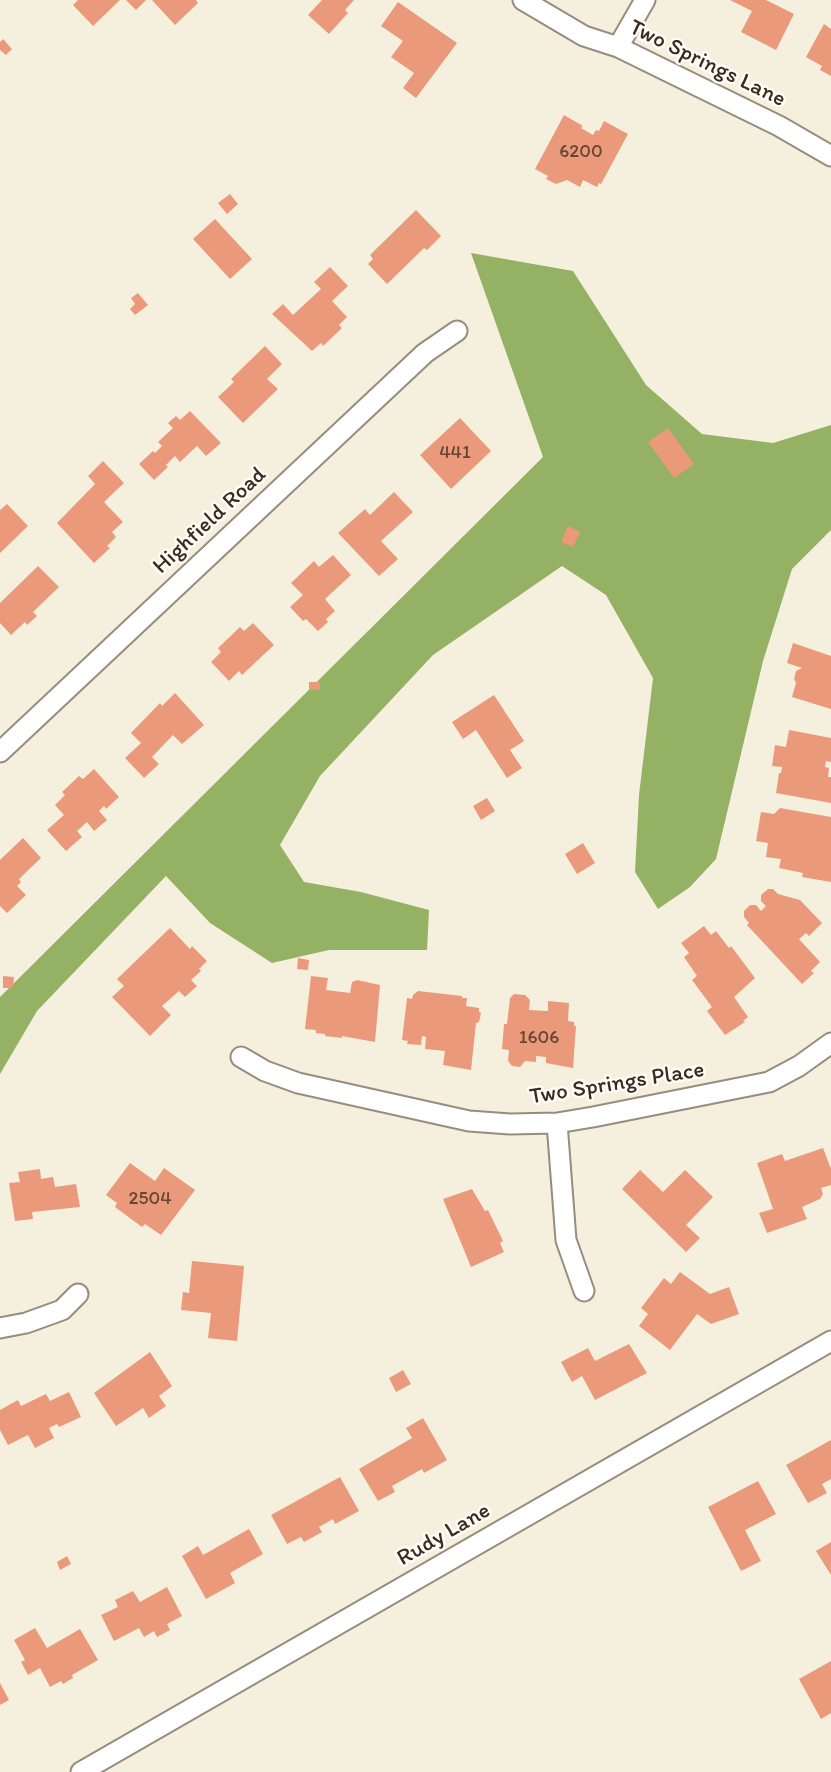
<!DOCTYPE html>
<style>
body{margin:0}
canvas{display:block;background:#f5efdd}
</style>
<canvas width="831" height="1772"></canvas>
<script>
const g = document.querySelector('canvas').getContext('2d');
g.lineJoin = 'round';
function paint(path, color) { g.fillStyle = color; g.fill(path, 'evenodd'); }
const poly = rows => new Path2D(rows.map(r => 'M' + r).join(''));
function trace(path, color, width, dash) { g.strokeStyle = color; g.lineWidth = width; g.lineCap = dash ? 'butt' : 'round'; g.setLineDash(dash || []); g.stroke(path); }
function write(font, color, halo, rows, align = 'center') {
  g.font = font + ' Itim,sans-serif'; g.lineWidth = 5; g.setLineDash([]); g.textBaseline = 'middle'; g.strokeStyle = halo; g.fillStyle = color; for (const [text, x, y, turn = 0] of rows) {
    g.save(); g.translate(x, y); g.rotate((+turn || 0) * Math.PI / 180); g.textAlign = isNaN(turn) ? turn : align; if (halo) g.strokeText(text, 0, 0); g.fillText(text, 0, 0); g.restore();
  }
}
paint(poly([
 [471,253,573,271,646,385,702,434,773,443,831,425,831,530,792,569,763,661,716,859,690,887,658,909,635,872,639,795,653,678,606,595,562,566,433,655,320,776,280,845,304,882,361,892,429,910,427,950,329,950,272,963,210,923,166,876,37,1011,0,1074,0,997,543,457]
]), '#95b264');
paint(poly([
 [78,0,120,0,93,26,73,5],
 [126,0,146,0,136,10],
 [152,0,196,0,198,3,175,25],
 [322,0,354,0,345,10,348,13,329,34,308,15],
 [730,0,766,0,794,14,776,50,741,32,752,11],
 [398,2,457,43,416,98,403,88,414,73,391,57,403,41,381,26],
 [824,24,831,29,831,76,820,70,822,66,806,57],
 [3,39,12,49,6,55,0,50,0,42],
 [564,115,583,126,581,128,593,135,596,130,599,131,604,121,628,134,601,184,599,183,597,187,583,180,580,187,567,180,556,184,546,179,548,176,535,169],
 [230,194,238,204,227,214,218,203],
 [416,210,441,236,427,250,424,248,387,284,368,264,373,259,370,255],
 [215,219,252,259,230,279,193,239],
 [330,267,348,286,332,301,347,317,339,325,342,328,323,346,321,343,312,351,272,314,283,304,293,315,321,289,314,282],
 [138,293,148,305,135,315,130,309,135,304,131,298],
 [265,346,282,364,267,379,278,389,243,423,218,397,234,382,231,379],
 [190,411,221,443,206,456,197,446,180,462,175,456,166,465,168,467,154,480,139,464,153,451,155,453,162,446,158,442,173,428,168,423,176,416,180,420],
 [460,418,491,451,451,489,420,455],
 [668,428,694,464,674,478,648,442],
 [103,461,124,483,104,502,123,522,112,532,116,537,107,546,110,548,94,563,57,523,95,484,88,476],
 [394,492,413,512,381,541,398,559,379,576,338,533,365,509,370,515],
 [7,504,28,526,0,553,0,510],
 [568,526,580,532,573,547,561,542],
 [333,555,351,575,325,599,335,611,326,619,328,622,318,631,306,619,303,621,290,607,303,595,291,583,314,561,319,567],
 [38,566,59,587,33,612,37,616,27,625,25,622,11,635,0,623,0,603],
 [253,623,274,645,242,675,239,671,229,681,211,662,221,652,218,648,240,627,244,631],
 [793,643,831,656,831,709,792,697,796,683,794,679,796,671,802,668,787,663],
 [309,682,320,682,320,690,309,690],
 [175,693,204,725,182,744,173,735,152,757,159,764,144,778,125,758,141,743,131,733,160,703,162,706],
 [494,695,524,741,510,750,522,768,507,778,476,730,463,739,452,722],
 [789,730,831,738,831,762,826,761,825,767,829,768,828,777,831,777,831,803,776,793,779,773,781,773,782,767,772,766,775,745,786,747],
 [94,769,119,797,106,809,104,806,99,811,107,820,94,831,87,822,77,831,82,837,66,851,47,830,64,815,55,805,65,795,62,792,79,776,83,779],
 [487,798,495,811,481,820,473,806],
 [780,808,831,817,831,882,802,877,803,873,779,868,781,859,766,857,768,843,756,841,761,812,774,814],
 [23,838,41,858,19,879,21,882,17,886,26,895,7,913,0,906,0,860],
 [583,843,595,863,577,874,565,854],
 [768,889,773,889,778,894,800,900,822,923,809,936,806,933,799,939,820,962,811,971,814,973,802,984,747,925,749,923,744,917,744,911,750,905,756,905,761,911,766,906,761,901,761,895],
 [704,926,711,935,716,931,729,948,731,946,755,978,734,997,748,1017,743,1021,745,1022,725,1035,707,1011,712,1007,692,980,697,976,684,957,689,953,681,943],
 [170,928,190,949,192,946,207,961,199,969,201,971,191,980,197,986,185,997,179,991,162,1006,171,1015,150,1036,112,997,124,986,117,979],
 [298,958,309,960,308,970,297,969],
 [3,976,14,977,13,988,3,988],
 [311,976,328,978,326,990,350,993,352,982,357,980,380,985,375,1042,342,1036,342,1038,325,1036,325,1034,316,1033,316,1030,305,1029],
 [418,991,462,996,462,998,467,998,466,1006,479,1008,479,1012,481,1013,479,1022,476,1023,471,1070,443,1065,445,1051,425,1049,426,1037,422,1036,421,1045,407,1044,408,1041,402,1040,407,998,412,999,413,995],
 [514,994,525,995,530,1000,529,1010,548,1011,548,1001,569,1003,568,1021,574,1022,574,1026,576,1026,573,1068,546,1063,546,1057,536,1056,536,1062,525,1061,520,1067,512,1066,508,1061,509,1050,502,1049,504,1024,507,1024,510,998],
 [823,1148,831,1169,831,1185,821,1188,823,1194,820,1199,802,1207,807,1219,767,1233,759,1213,773,1209,757,1163,782,1154,785,1161],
 [130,1163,155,1181,164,1168,195,1190,161,1235,145,1224,142,1227,115,1207,117,1203,106,1195],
 [40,1169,41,1179,53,1177,55,1187,76,1184,80,1207,32,1212,33,1219,15,1221,9,1183,20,1182,18,1172],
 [640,1170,663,1192,685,1170,713,1197,686,1225,700,1238,686,1252,622,1189],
 [472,1189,485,1211,488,1210,503,1241,500,1243,504,1252,471,1267,443,1199],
 [192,1261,244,1266,237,1341,208,1338,211,1313,181,1310,183,1292,189,1293],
 [680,1272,710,1294,729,1287,739,1314,711,1324,697,1314,670,1350,639,1326,648,1314,641,1308,664,1278,671,1284],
 [629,1344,647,1373,595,1400,582,1376,572,1382,561,1362,588,1348,595,1361],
 [150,1352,172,1386,159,1396,166,1406,149,1418,143,1408,116,1426,94,1393],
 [403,1370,411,1384,396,1392,389,1378],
 [69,1392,81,1417,59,1427,57,1424,49,1428,54,1438,35,1448,28,1435,8,1445,0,1430,0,1410,18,1400,21,1406,46,1394,50,1401],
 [423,1418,447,1460,424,1473,422,1469,392,1486,395,1492,378,1501,359,1469,412,1438,406,1428],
 [831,1440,831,1479,822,1484,827,1493,808,1503,786,1465],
 [340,1477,359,1511,335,1524,333,1519,319,1527,322,1532,304,1542,301,1537,287,1544,271,1515],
 [758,1481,776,1514,745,1530,761,1561,741,1571,708,1507],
 [249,1529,263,1554,230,1573,235,1583,206,1599,182,1556,198,1546,203,1555],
 [831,1542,831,1575,816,1551],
 [67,1556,71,1564,60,1570,57,1562],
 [167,1587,182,1616,167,1624,170,1630,157,1637,154,1631,144,1637,139,1628,114,1641,101,1615,118,1607,115,1600,133,1591,140,1602],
 [35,1628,47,1648,80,1629,98,1660,72,1675,73,1678,63,1684,61,1681,50,1687,40,1668,28,1675,21,1662,25,1660,14,1640],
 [831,1661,831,1713,821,1719,799,1679],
 [0,1683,9,1700,0,1705]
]), '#ea9a7b');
const street = poly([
 [523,0,584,36,618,47,779,126,831,156],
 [618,47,645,0],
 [0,752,425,353,457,331],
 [241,1057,265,1071,298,1083,469,1121,510,1124,557,1123,593,1117,769,1082,799,1066,831,1043],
 [557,1123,566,1240,584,1291],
 [0,1328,26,1323,62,1310,78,1294],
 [81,1772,831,1341]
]);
trace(street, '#988c7e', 23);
trace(street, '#fff', 19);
write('19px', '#674635', null, [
 ["6200",581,152],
 ["441",455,453],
 ["1606",539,1038],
 ["2504",150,1199]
]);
write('23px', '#3b2a1e', '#fdfcf7', [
 ["Two Springs Lane",707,64,26],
 ["Highfield Road",210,521,-43],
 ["Two Springs Place",617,1084,-9],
 ["Rudy Lane",444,1535,-30]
]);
</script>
